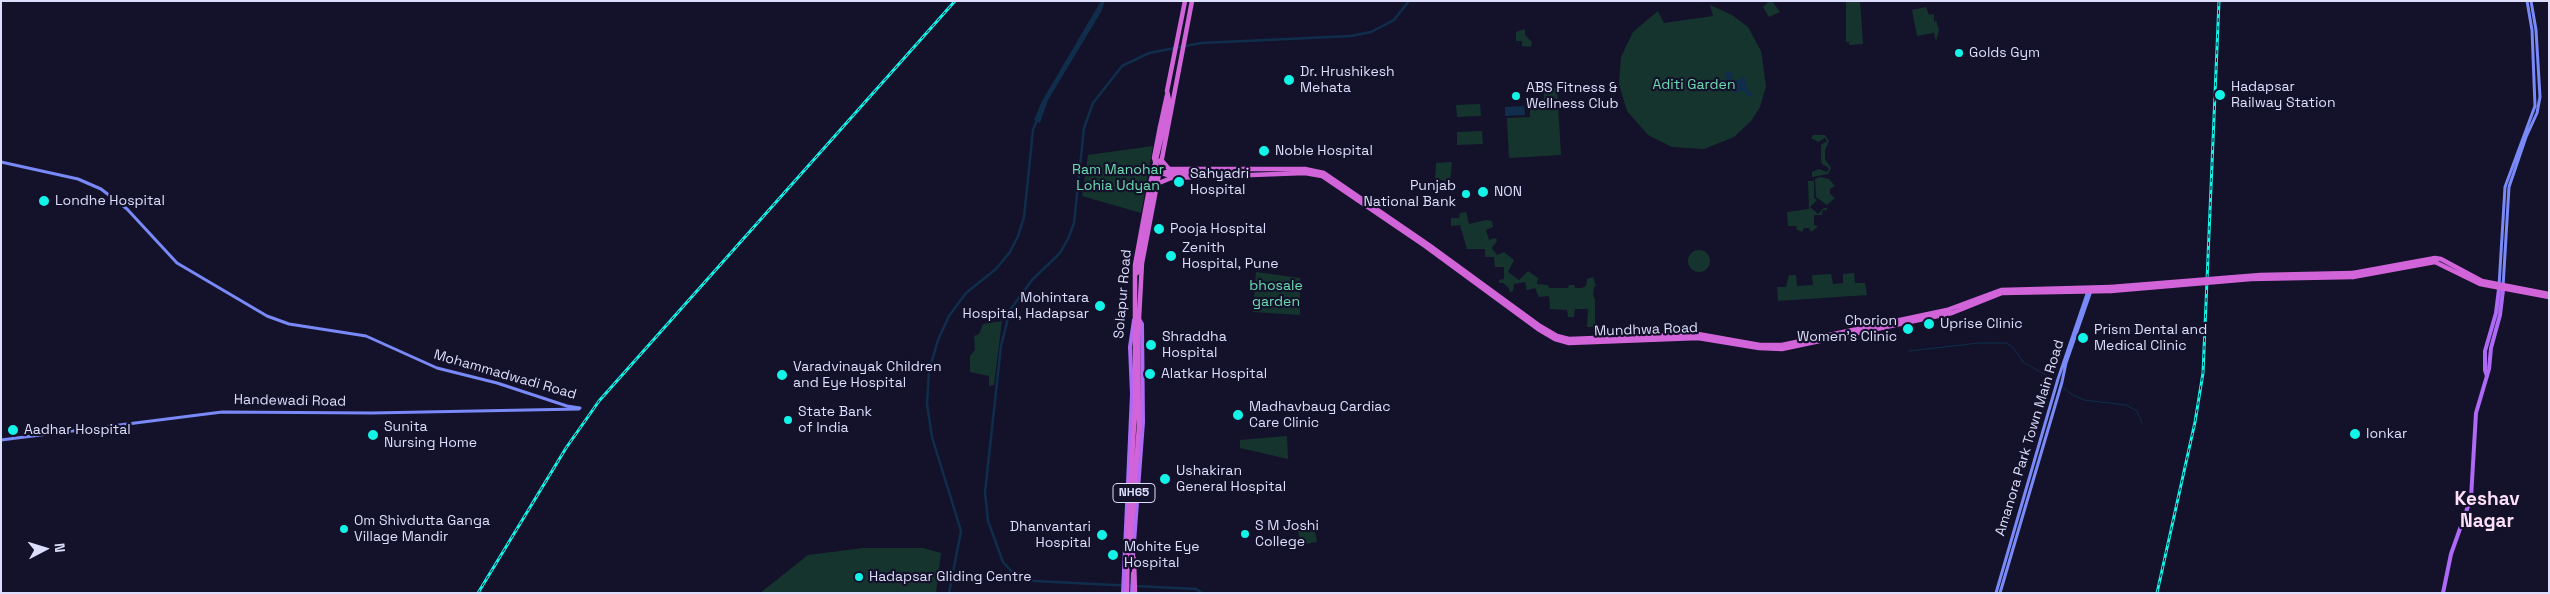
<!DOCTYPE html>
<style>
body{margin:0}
#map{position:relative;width:2550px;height:594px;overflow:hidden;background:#13122a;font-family:"Space Grotesk",sans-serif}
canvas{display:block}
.frame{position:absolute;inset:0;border:2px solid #dddefd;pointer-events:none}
.north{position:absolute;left:20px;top:524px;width:50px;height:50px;-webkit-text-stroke:4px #13122a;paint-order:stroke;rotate:85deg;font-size:14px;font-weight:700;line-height:20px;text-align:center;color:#dddefd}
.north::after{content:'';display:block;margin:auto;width:18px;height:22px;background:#dddefd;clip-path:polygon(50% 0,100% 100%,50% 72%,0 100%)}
</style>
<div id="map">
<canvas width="2550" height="594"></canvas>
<div class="frame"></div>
<div class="north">N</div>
</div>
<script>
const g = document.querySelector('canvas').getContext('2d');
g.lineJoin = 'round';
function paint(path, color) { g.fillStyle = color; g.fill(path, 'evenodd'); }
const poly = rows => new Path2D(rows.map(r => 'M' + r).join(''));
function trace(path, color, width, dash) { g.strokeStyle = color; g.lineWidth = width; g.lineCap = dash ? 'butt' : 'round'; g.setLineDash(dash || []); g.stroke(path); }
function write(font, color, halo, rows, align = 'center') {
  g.font = font + ' "Space Grotesk",sans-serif'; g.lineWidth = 4.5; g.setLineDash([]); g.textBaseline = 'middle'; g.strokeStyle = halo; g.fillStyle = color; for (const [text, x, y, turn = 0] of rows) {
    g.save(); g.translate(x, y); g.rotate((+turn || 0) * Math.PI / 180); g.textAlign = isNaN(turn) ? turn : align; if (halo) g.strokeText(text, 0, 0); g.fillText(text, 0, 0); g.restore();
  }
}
paint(poly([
 [1769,1,1772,1,1780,12,1769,17,1763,7],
 [1844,1,1860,1,1863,44,1849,45,1849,42,1846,42,1846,2],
 [1710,5,1732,15,1748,27,1761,51,1766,86,1760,107,1751,121,1734,137,1704,149,1672,147,1648,135,1627,111,1619,84,1621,57,1633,32,1658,11,1664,23,1713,16],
 [1926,7,1929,15,1934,14,1934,23,1936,20,1939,30,1936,41,1933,30,1933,33,1917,36,1912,10],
 [1525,29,1525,35,1532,42,1531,47,1522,46,1522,41,1516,41,1516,32],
 [1544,88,1557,88,1561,155,1509,158,1507,118,1530,117,1530,103,1544,102],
 [1480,104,1481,116,1457,117,1456,105],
 [1482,131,1483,144,1457,145,1457,132],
 [1813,135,1825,135,1829,141,1825,150,1825,159,1831,168,1828,174,1812,177,1812,172,1819,169,1827,172,1829,168,1822,164,1821,159,1821,145,1827,141,1825,138,1818,142,1811,138],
 [1153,146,1141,213,1082,196,1088,155],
 [1452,162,1450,183,1444,183,1444,180,1435,180,1436,163],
 [1820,177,1829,179,1835,186,1830,189,1830,194,1835,198,1827,205,1816,197,1815,179],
 [1808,181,1814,181,1814,198,1817,200,1810,207,1818,214,1824,208,1827,208,1827,210,1823,210,1822,215,1814,215,1814,225,1818,226,1815,229,1811,232,1809,228,1804,228,1802,232,1796,229,1797,226,1788,226,1787,212,1809,209],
 [1466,212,1469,224,1486,220,1492,221,1493,227,1486,230,1489,240,1496,238,1497,241,1492,248,1497,255,1504,252,1514,260,1508,272,1519,280,1528,271,1538,278,1537,284,1548,285,1549,288,1568,288,1569,285,1574,285,1575,288,1582,288,1586,286,1587,279,1593,277,1596,286,1594,287,1593,295,1595,299,1595,327,1587,327,1588,309,1575,309,1574,317,1568,317,1567,310,1550,309,1549,296,1539,297,1535,288,1527,290,1525,282,1514,284,1513,291,1510,292,1509,288,1503,283,1499,283,1499,280,1504,279,1504,267,1495,267,1494,257,1485,257,1485,249,1467,249,1460,225,1451,226,1451,218,1459,218,1460,213],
 '1688 261a11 11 0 1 1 22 0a11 11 0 1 1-22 0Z',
 [1256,272,1300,278,1300,315,1253,312],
 [1854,273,1855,283,1865,283,1867,295,1778,301,1777,287,1786,287,1789,275,1796,275,1797,286,1813,285,1812,275,1831,274,1833,284,1843,283,1843,274],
 [1002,321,994,385,989,386,989,376,970,372,970,356,975,350,974,336,979,334,983,324],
 [1287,436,1288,459,1240,448,1240,440],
 [1302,526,1314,526,1317,542,1300,545,1298,530],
 [863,548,923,548,941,553,936,593,760,593,808,555]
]), '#16342e');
paint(poly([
 [1101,1,1105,1,1101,12,1048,100,1040,123,1034,120,1042,101],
 [1725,72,1733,72,1732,81,1739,80,1744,76,1748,90,1754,96,1749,97,1742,90,1737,93,1728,90],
 [1524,106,1525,115,1505,116,1505,107]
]), '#102e4c');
trace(poly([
 [1909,351,1979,343,2006,343,2013,347,2023,362,2053,379,2071,394,2084,400,2126,405,2137,411,2142,423]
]), '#102e4c', 1);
trace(poly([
 [949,593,961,531,932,437,927,404,929,371,938,340,949,316,966,293,996,269,1010,252,1018,236,1024,217,1033,130,1037,120],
 [1202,593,1196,589,1034,581,1013,573,1003,562,988,521,985,492,1001,346,1010,310,1032,280,1060,253,1068,239,1074,223,1084,128,1093,103,1122,66,1149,53,1201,43,1351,36,1371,32,1394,20,1409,1]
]), '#102e4c', 2.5);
trace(poly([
 [1,162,78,179,101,189,127,209,177,263,267,316,289,324,366,336,437,368,497,383,567,406,580,408],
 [2499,286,2505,187,2535,106,2532,30,2527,1],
 [2503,287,2509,187,2526,137,2537,113,2540,97,2536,30,2531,1],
 [1,440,222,412,372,413,579,409],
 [1996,593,2058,379,2088,291],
 [2000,593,2062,382,2066,363,2091,291]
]), '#7a89f8', 3);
trace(poly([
 [2487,376,2485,370,2485,351,2496,313,2499,289],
 [1133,556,1143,422,1142,324,1139,319],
 [1123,593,1132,394,1130,347,1134,320],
 [1132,593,1133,573],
 [2443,593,2451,554,2471,498,2476,413,2489,369,2491,348,2500,315,2503,290]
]), '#ae6af7', 4);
trace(poly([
 [1160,127,1167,95],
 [1156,160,1163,162,1169,169,1305,169,1324,173,1429,245,1540,326,1557,336,1569,339,1698,334,1760,345,1782,345,1947,310,2001,290,2111,287],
 [1159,183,1171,178,1305,173,1322,176,1425,246,1538,329,1555,339,1569,343,1698,338,1759,348,1782,349,1952,313,2002,293,2111,291],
 [1137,273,1156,176],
 [2353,273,2435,258,2441,259,2482,281,2549,294],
 [2353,277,2435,262,2480,284,2549,297],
 [1130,547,1139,426,1138,337,1142,263,1192,1],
 [1134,559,1135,593],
 [1127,593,1128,527,1135,409,1135,265,1150,184,1161,139,1169,100,1167,91,1185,1]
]), '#d264da', 4.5);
const rail = poly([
 [478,593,566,448,599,401,955,1],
 [2157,593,2195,422,2203,373,2219,1]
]);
trace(rail, '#14f3e8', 3);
trace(rail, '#13122a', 1, [4]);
trace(poly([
 [1160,127,1154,158,1159,172,1167,175,1213,175],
 [1156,176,1166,172,1213,172],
 [2111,287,2260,275,2353,273],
 [2111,291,2251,279,2353,277],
 [1130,551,1134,559]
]), '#d264da', 4.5);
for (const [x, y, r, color] of [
 [1959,53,5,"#14f3e8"],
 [1289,80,6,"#14f3e8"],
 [2220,95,6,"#14f3e8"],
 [1516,96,5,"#14f3e8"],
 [1264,151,6,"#14f3e8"],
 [1179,182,6,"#14f3e8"],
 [1483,192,6,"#14f3e8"],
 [1466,194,5,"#14f3e8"],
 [44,201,6,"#14f3e8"],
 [1159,229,6,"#14f3e8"],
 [1171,256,6,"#14f3e8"],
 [1100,306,6,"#14f3e8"],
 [1929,324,6,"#14f3e8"],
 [1908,329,6,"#14f3e8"],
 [2083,338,6,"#14f3e8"],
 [1151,345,6,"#14f3e8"],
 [1150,374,6,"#14f3e8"],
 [782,375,6,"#14f3e8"],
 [1238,415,6,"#14f3e8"],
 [788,420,5,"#14f3e8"],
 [13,430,6,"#14f3e8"],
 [2355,434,6,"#14f3e8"],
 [373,435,6,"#14f3e8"],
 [1165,479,6,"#14f3e8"],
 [344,529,5,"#14f3e8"],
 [1245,534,5,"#14f3e8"],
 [1102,535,6,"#14f3e8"],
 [1113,555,6,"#14f3e8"],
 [859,577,5,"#14f3e8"]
]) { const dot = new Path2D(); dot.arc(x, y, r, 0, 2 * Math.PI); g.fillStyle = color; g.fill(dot); trace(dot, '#13122a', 2); }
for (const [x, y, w] of [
 [1134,493,42]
]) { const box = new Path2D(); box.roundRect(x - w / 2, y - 9.5, w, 19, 4); g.fillStyle = '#13122a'; g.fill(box); trace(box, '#dddefd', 1); }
write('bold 12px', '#dddefd', null, [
 ["NH65",1134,493]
]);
write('14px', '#dddefd', '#13122a', [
 ["Golds Gym",1969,53],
 ["Dr. Hrushikesh",1300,72],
 ["Mehata",1300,88],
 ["Hadapsar",2231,87],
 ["Railway Station",2231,103],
 ["ABS Fitness &",1526,88],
 ["Wellness Club",1526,104],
 ["Noble Hospital",1275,151],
 ["Sahyadri",1190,174],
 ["Hospital",1190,190],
 ["Punjab",1456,186,"right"],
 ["National Bank",1456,202,"right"],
 ["NON",1494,192],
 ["Londhe Hospital",55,201],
 ["Pooja Hospital",1170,229],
 ["Zenith",1182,248],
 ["Hospital, Pune",1182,264],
 ["Mohintara",1089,298,"right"],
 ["Hospital, Hadapsar",1089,314,"right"],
 ["Chorion",1897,321,"right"],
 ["Women's Clinic",1897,337,"right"],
 ["Uprise Clinic",1940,324],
 ["Prism Dental and",2094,330],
 ["Medical Clinic",2094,346],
 ["Shraddha",1162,337],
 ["Hospital",1162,353],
 ["Varadvinayak Children",793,367],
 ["and Eye Hospital",793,383],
 ["Alatkar Hospital",1161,374],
 ["Madhavbaug Cardiac",1249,407],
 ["Care Clinic",1249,423],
 ["State Bank",798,412],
 ["of India",798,428],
 ["Sunita",384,427],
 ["Nursing Home",384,443],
 ["Aadhar Hospital",24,430],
 ["lonkar",2366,434],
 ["Ushakiran",1176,471],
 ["General Hospital",1176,487],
 ["Om Shivdutta Ganga",354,521],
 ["Village Mandir",354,537],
 ["S M Joshi",1255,526],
 ["College",1255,542],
 ["Dhanvantari",1091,527,"right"],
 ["Hospital",1091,543,"right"],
 ["Mohite Eye",1124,547],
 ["Hospital",1124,563],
 ["Hadapsar Gliding Centre",869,577]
], 'left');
write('14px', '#6cdbaf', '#13122a', [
 ["Aditi Garden",1694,85],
 ["Ram Manohar",1118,170],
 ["Lohia Udyan",1118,186],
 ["bhosale",1276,286],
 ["garden",1276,302]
]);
write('14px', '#dddefd', '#13122a', [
 ["Solapur Road",1123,294,-85],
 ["Mundhwa Road",1646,330,-2],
 ["Mohammadwadi Road",505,375,16],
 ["Handewadi Road",290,401,1],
 ["Amanora Park Town Main Road",2030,438,-73]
]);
write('bold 19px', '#fddff7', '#13122a', [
 ["Keshav",2487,500],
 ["Nagar",2487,522]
]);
</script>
